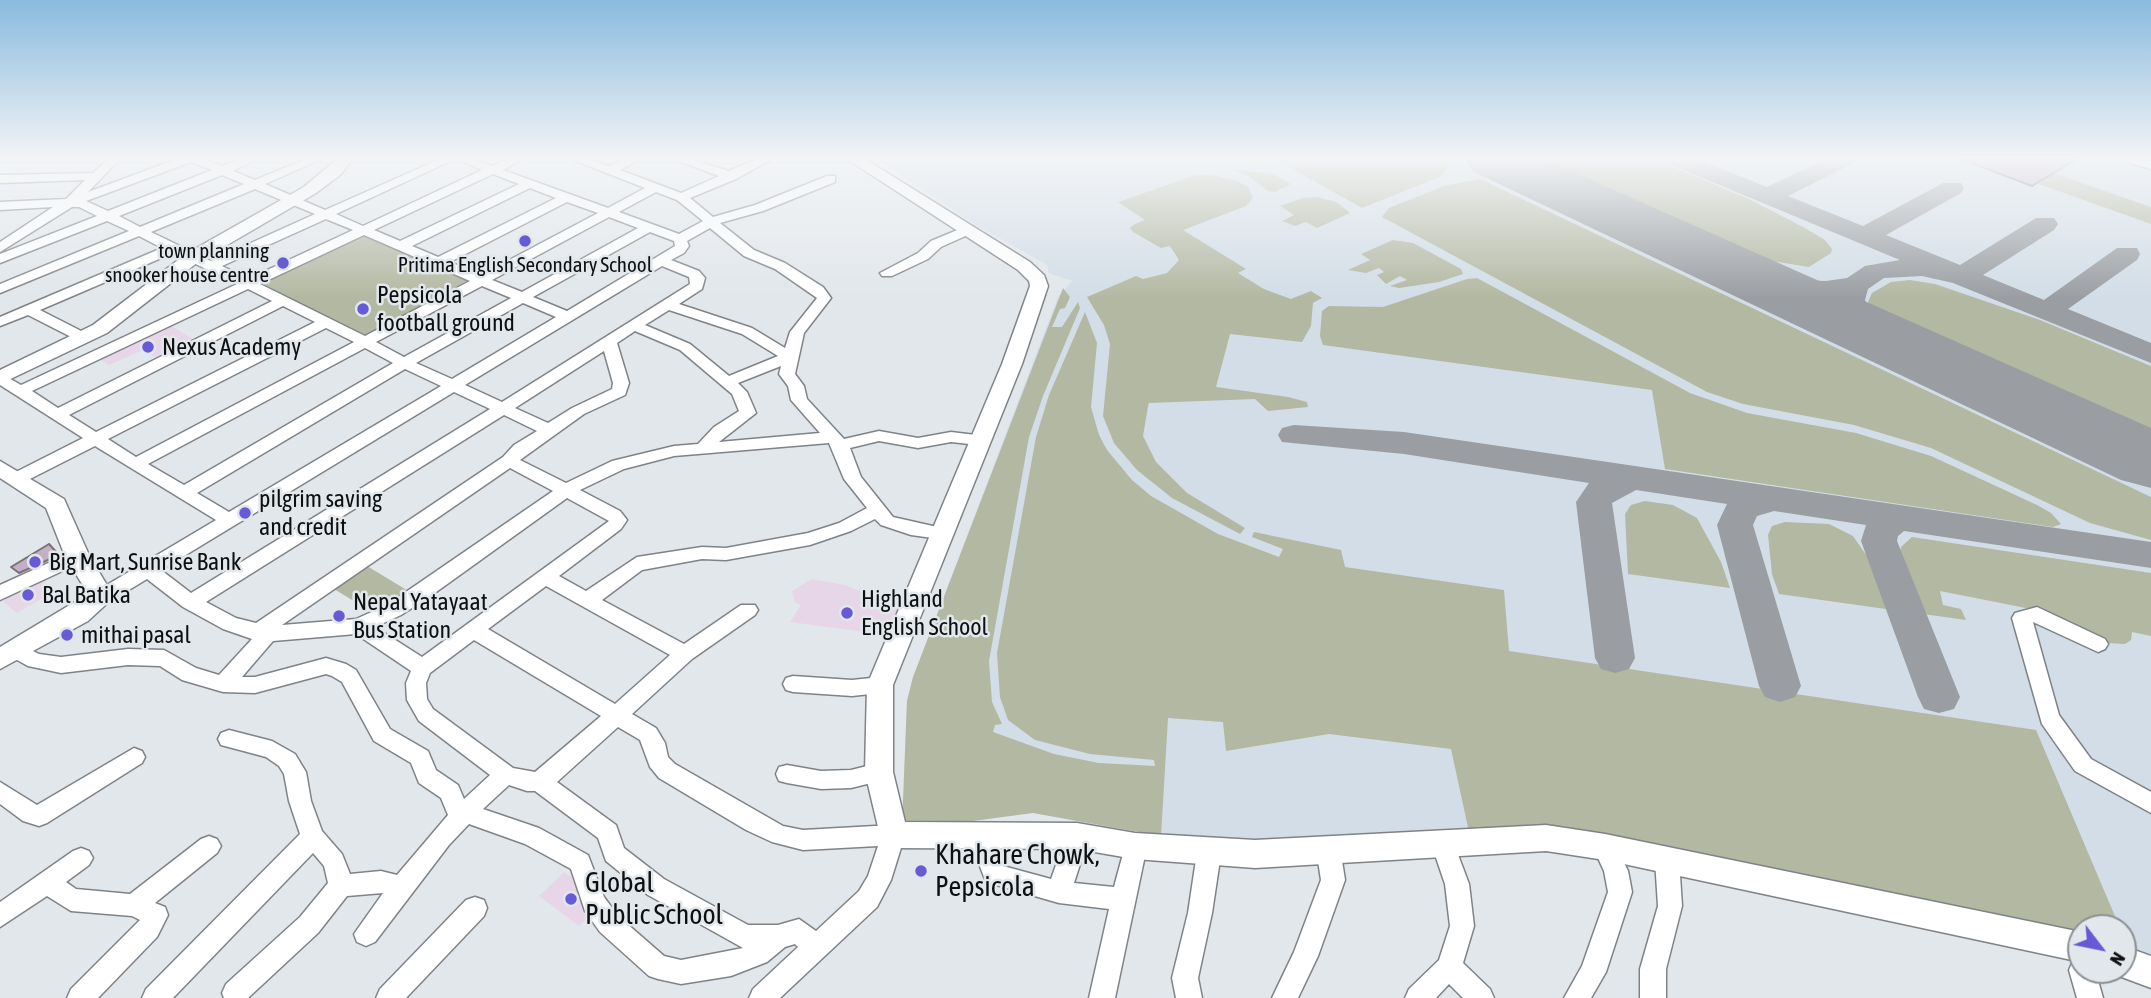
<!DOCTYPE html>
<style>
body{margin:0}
#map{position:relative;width:2151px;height:998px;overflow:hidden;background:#e2e7eb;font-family:"Asap Condensed",sans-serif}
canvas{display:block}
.north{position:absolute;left:2067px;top:914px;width:70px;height:70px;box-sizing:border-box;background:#e2e7eb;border:2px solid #8d9193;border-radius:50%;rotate:122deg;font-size:19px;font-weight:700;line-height:28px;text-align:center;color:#0d0f10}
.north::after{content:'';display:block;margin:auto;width:24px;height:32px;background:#665bd5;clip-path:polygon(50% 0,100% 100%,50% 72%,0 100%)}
</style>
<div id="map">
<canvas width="2151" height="998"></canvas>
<div class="north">N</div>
</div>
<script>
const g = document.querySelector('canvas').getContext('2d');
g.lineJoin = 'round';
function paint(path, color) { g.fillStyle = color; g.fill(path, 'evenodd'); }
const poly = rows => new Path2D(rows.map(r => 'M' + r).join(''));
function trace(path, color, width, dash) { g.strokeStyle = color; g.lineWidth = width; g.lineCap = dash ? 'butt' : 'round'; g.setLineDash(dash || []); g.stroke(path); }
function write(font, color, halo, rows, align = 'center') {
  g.font = font + ' "Asap Condensed",sans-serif'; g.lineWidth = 5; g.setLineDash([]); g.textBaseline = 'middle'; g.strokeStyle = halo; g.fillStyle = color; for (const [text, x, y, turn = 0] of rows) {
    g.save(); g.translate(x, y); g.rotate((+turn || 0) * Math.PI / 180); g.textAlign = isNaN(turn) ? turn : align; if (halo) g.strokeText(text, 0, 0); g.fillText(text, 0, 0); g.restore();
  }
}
paint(poly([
 [877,159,2151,159,2151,962,2123,953,2123,928,2081,928,1673,853,1161,836,1033,813,903,820,907,701,913,677,1058,297,1072,281,1049,273,1047,265,971,222]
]), '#d2dde7');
paint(poly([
 [170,325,193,339,155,357,143,350,109,365,98,358],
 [40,577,56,590,17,613,0,599],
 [812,579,845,585,900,607,888,635,790,622,801,605,795,602,792,591],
 [564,872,605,901,579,926,539,896]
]), '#e7d6e8');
paint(poly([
 [1275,159,1443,159,1451,162,1440,177,1362,208],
 [1543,159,1654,159,1749,199,1803,227,1825,240,1832,249,1831,253,1809,267,1772,261],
 [1231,169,1273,174,1291,184,1275,192,1268,191,1248,176],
 [2053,173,2151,207,2151,224,2039,184],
 [1196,175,1211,175,1237,181,1248,187,1253,198,1246,206,1183,230,1246,269,1238,273,1264,289,1291,299,1311,291,1322,298,1313,303,1311,326,1302,342,1230,334,1216,387,1288,397,1307,402,1308,407,1268,411,1255,399,1149,403,1148,406,1143,436,1156,462,1187,493,1245,528,1240,534,1172,498,1137,470,1114,443,1103,416,1110,344,1104,325,1087,297,1136,276,1143,279,1167,273,1179,260,1170,246,1161,248,1133,232,1130,228,1133,225,1145,220,1118,202],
 [1480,179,2151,497,2151,540,2090,523,1931,448,1854,425,1743,404,1707,392,1382,217,1389,208,1444,186],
 [1317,197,1337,202,1350,213,1317,228,1306,222,1295,226,1282,221,1294,215,1280,206,1302,198],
 [358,234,467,281,366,335,256,282],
 [1393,240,1413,243,1461,269,1463,274,1439,282,1399,288,1390,286,1407,280,1400,276,1386,284,1377,275,1384,272,1379,268,1366,273,1348,270,1370,260,1361,254],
 [1477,278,1690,393,1747,413,1856,433,1931,456,2037,505,2051,513,2061,524,2053,527,1665,469,1652,390,1323,345,1320,336,1322,311,1329,306,1383,307,1467,279],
 [1910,280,1935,284,2040,320,2151,366,2151,438,1881,317,1871,307,1868,302,1872,293,1891,282],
 [1063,288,1070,297,1065,308,1060,309,1052,327,1062,327,1078,302,1080,308,1043,396,1029,437,989,661,992,702,1002,724,995,725,993,732,1054,754,1099,763,1155,766,1154,760,1090,754,1035,740,1008,720,1000,697,997,653,1036,437,1049,395,1085,312,1097,343,1091,407,1099,435,1107,450,1132,480,1151,496,1218,534,1279,557,1283,549,1252,537,1254,532,1341,550,1345,567,1504,590,1509,651,2036,730,2120,928,2081,928,2081,939,1469,832,1451,749,1329,734,1226,751,1223,722,1168,718,1161,836,1033,813,943,825,902,825,907,701,913,677],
 [1645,501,1673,505,1697,518,1721,562,1730,588,1628,574,1625,514,1631,505],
 [1785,522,1829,524,1853,536,1878,572,1893,610,1779,594,1772,574,1768,535,1772,526],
 [1912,537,2151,573,2151,636,2132,632,2131,640,2125,644,2107,643,2041,611,1940,591,1943,605,1961,609,1966,620,1916,613,1900,554,1901,547],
 [367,566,410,592,377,615,334,589]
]), '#b3b8a2');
paint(poly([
 [1665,159,1697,159,1767,187,1826,159,1856,159,1852,164,1788,196,1863,226,1943,183,1961,183,1964,188,1961,193,1886,235,1960,265,2036,218,2054,218,2058,224,2054,230,1983,275,2044,300,2117,248,2137,248,2140,254,2137,260,2068,309,2151,343,2151,363,1953,283,1922,276,1884,278,1868,289,1865,300,1870,310,1906,341,1902,347,1891,350,1880,347,1848,321,1837,300,1838,296,1800,296,1743,283,1739,277,1743,271,1753,269,1800,280,1826,281,1847,278,1865,266,1900,260,1669,164,1665,159],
 [1294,425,1404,432,2151,542,2151,568,1904,531,1898,536,1897,541,1960,697,1954,709,1939,713,1924,709,1918,697,1861,541,1866,525,1774,511,1757,516,1753,525,1801,686,1795,697,1780,702,1765,697,1759,686,1717,525,1727,504,1636,490,1612,503,1635,658,1629,669,1615,673,1601,669,1595,658,1576,502,1589,483,1404,454,1282,442,1278,435,1282,428,1294,425]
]), '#9a9ea2');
paint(poly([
 [1465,159,1544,159,2151,428,2151,488,2121,480,1474,172,1465,159]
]), '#9a9ea2');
const building = poly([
 [1961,159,2077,159,2032,186,1961,159],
 [49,544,59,555,19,573,11,567,49,544]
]);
paint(building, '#c5afc7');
trace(building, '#767276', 2);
const minor = poly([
 [108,159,120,159,88,192,177,159,204,159,222,166,241,159,257,159,233,171,255,180,306,159,322,159,265,184,325,210,440,159,455,159,336,214,363,226,482,170,457,159,473,159,492,166,507,159,522,159,503,170,608,208,645,188,571,159,587,159,609,166,625,159,640,159,620,170,681,193,719,176,673,159,690,159,729,171,757,159,772,159,736,179,690,198,713,217,755,205,827,176,835,176,835,182,763,211,720,223,754,250,785,263,823,287,831,298,804,333,795,374,804,386,807,399,844,439,879,431,918,438,951,432,984,436,986,440,984,444,978,445,951,442,918,448,879,441,850,448,861,477,893,517,946,529,949,533,940,539,911,535,881,525,875,519,851,531,810,545,726,560,702,559,642,570,602,600,684,644,741,605,755,605,758,610,755,615,692,659,632,714,656,728,665,743,668,757,675,764,783,826,803,830,893,825,901,828,905,835,891,880,877,907,780,998,749,998,753,989,798,947,795,944,785,947,767,962,731,976,681,984,658,979,649,976,600,932,585,911,571,869,525,844,469,824,449,845,375,942,366,946,357,942,354,934,383,893,347,896,318,933,248,998,224,998,222,993,226,984,300,917,328,883,324,866,313,853,173,998,142,998,146,989,300,834,289,801,284,774,279,766,266,757,221,745,218,739,221,733,229,730,272,741,295,754,306,772,311,801,322,831,342,854,350,874,381,871,397,875,448,815,441,798,419,783,411,763,374,741,342,682,332,676,326,674,255,693,223,692,182,680,160,666,128,665,61,673,28,666,8,655,5,650,8,645,15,642,39,654,61,657,128,649,164,650,196,668,219,675,252,639,223,629,183,607,147,579,109,602,95,602,92,597,95,592,216,520,95,446,22,483,10,483,7,479,10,475,83,438,0,385,0,373,21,385,237,284,173,253,40,310,89,335,89,341,79,341,28,315,0,326,0,317,162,248,139,236,0,293,0,284,129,231,107,221,0,263,0,254,97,216,79,207,72,207,0,252,0,242,53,207,0,210,0,202,66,199,85,180,0,183,0,175,93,173,108,159],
 [191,162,212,170,108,211,86,201,191,162],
 [493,174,519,184,400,241,374,230,493,174],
 [222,175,244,184,140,227,119,216,222,175],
 [530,188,556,198,438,257,412,246,530,188],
 [255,189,315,214,211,261,151,232,255,189],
 [656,192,677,200,703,221,679,234,619,212,656,192],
 [567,202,598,213,481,275,450,262,567,202],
 [609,217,638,228,522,292,492,280,609,217],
 [326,219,353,230,248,279,222,266,326,219],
 [710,228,744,256,775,269,817,298,790,332,785,348,752,328,679,304,702,289,705,278,699,271,671,260,684,253,689,246,687,241,710,228],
 [650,232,674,241,675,246,567,311,533,297,650,232],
 [364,235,470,281,365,336,260,284,364,235],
 [662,266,689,277,690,284,502,402,465,385,662,266],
 [482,286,511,298,404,357,376,342,482,286],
 [248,289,272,301,58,408,32,391,248,289],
 [523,303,556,317,452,379,416,363,523,303],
 [283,306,315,322,96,432,69,415,283,306],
 [669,310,742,334,778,356,729,376,690,344,645,325,669,310],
 [326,328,354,342,136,457,108,439,326,328],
 [635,331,680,350,732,394,739,411,714,427,698,444,674,446,612,461,566,483,520,460,584,414,625,395,629,383,617,343,635,331],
 [365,348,393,363,184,485,148,464,365,348],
 [604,351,613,383,612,389,572,408,548,423,515,408,604,351],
 [781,366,779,374,788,386,791,400,820,433,719,442,756,413,747,392,738,383,781,366],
 [405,369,441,386,229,512,197,493,405,369],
 [454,392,490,409,191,593,161,570,454,392],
 [504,415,537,431,514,445,503,457,256,623,236,618,206,602,504,415],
 [829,443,844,479,867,508,839,523,808,533,726,548,702,547,637,557,586,591,559,576,621,529,627,520,620,511,580,490,624,469,674,456,829,443],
 [510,468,553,491,387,605,356,619,282,625,510,468],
 [567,498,609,521,422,657,375,627,401,615,432,595,567,498],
 [546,586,670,655,615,704,488,629,546,586],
 [356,634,411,671,406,683,407,700,419,721,490,775,464,799,458,785,436,770,428,751,390,729,356,670,346,664,326,658,255,677,242,677,273,641,356,634],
 [474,640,601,716,535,772,513,768,433,709,427,699,426,683,430,673,474,640],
 [618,727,640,740,650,767,659,778,746,830,772,842,803,850,878,846,868,876,859,891,816,931,799,919,778,925,748,925,664,879,624,848,616,825,557,782,618,727],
 [509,785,527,791,535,791,598,838,606,861,648,895,743,948,681,960,664,956,618,916,604,897,588,855,539,828,483,809,509,785],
 [2125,159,2151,161,2151,169,2127,162,2125,159],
 [967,226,972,227,972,233,941,247,928,259,892,276,882,276,880,273,918,253,931,241,967,226],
 [77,550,84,551,86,556,84,561,0,600,0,585,77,550],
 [2037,607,2105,639,2108,644,2105,649,2098,652,2033,622,2059,715,2091,759,2151,792,2151,813,2075,771,2042,724,2012,618,2015,613,2037,607],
 [793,676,852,680,880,677,887,679,890,685,887,691,880,693,852,696,793,692,786,690,783,684,786,678,793,676],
 [134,748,142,751,145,757,142,763,47,823,39,826,23,821,0,804,0,782,37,805,134,748],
 [879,763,887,765,890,772,887,779,851,788,821,789,787,783,779,781,776,774,779,767,787,765,821,771,851,770,879,763],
 [1077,826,1085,829,1089,836,1074,883,1114,887,1127,839,1135,836,1143,839,1147,846,1115,998,1089,998,1109,909,1059,903,986,882,969,838,973,831,981,828,989,831,1003,866,1051,879,1069,829,1077,826],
 [1443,833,1451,836,1469,884,1474,926,1463,963,1490,989,1494,998,1463,998,1449,984,1436,998,1405,998,1409,989,1439,960,1450,926,1445,884,1431,843,1435,836,1443,833],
 [209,836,217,839,221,846,217,853,155,903,165,907,168,915,157,937,98,998,67,998,71,989,140,920,132,916,71,911,47,896,0,927,0,902,73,851,81,848,89,851,93,858,89,865,66,882,76,889,130,894,201,839,209,836],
 [1605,837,1613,840,1628,871,1632,892,1606,972,1591,998,1564,998,1582,966,1608,892,1604,871,1593,847,1597,840,1605,837],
 [1328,838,1336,841,1340,848,1345,880,1318,956,1298,998,1272,998,1294,952,1321,880,1316,848,1320,841,1328,838],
 [1209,843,1217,846,1221,853,1212,913,1198,978,1202,998,1176,998,1172,978,1188,913,1197,853,1201,846,1209,843],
 [1667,850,1675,853,1679,860,1682,906,1666,969,1666,998,1640,998,1640,969,1658,906,1655,860,1659,853,1667,850],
 [475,897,484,900,487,908,484,916,406,998,376,998,380,989,466,900,475,897],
 [2081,958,2081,970,2095,970,2103,998,2077,998,2069,970,2073,961,2081,958]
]);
const major = poly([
 [337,159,353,159,340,175,316,193,198,262,107,333,0,384,0,370,93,325,186,254,304,187,337,159],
 [847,159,865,159,1030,262,1044,275,1048,286,1022,364,893,685,893,772,905,822,1077,823,1135,833,1255,840,1546,825,1605,834,2081,932,2081,962,1605,860,1546,851,1255,868,1135,859,1077,849,893,848,882,844,865,772,867,685,1002,364,1030,286,1029,281,1018,270,847,159],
 [0,461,64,499,89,555,114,597,88,621,0,669,0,647,88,594,65,556,46,508,0,478,0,461],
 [2123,946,2151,956,2151,988,2111,973,2110,970,2123,970,2123,946]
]);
trace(minor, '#7f8387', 3);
trace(major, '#7f8387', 3);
paint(minor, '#fff');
paint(major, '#fff');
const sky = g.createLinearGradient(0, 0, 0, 298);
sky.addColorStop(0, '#8abade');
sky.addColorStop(0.53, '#f2f4f6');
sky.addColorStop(1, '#f2f4f600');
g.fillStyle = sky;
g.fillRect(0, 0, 2151, 298);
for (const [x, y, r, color] of [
 [525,241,7,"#665bd5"],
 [283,263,7,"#665bd5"],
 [363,309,7,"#665bd5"],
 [148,347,7,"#665bd5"],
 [245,513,7,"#665bd5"],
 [35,562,7,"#665bd5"],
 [28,595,7,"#665bd5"],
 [847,613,7,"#665bd5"],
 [339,616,7,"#665bd5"],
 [67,635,7,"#665bd5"],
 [921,871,7,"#665bd5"],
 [571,899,7,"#665bd5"]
]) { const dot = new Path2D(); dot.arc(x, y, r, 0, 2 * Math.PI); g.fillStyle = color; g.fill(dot); trace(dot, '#e2e7eb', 2.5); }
write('21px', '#0d0f10', '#e2e7eb', [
 ["town planning",269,251],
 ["snooker house centre",269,275],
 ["Pritima English Secondary School",525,265,"center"]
], 'right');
write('24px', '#0d0f10', '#e2e7eb', [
 ["Pepsicola",377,295],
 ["football ground",377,323],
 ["Nexus Academy",162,347],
 ["pilgrim saving",259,499],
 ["and credit",259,527],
 ["Big Mart, Sunrise Bank",49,562],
 ["Bal Batika",42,595],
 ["Highland",861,599],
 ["English School",861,627],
 ["Nepal Yatayaat",353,602],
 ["Bus Station",353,630],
 ["mithai pasal",81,635]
], 'left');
write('28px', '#0d0f10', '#e2e7eb', [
 ["Khahare Chowk,",935,855],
 ["Pepsicola",935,887],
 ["Global",585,883],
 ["Public School",585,915]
], 'left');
</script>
